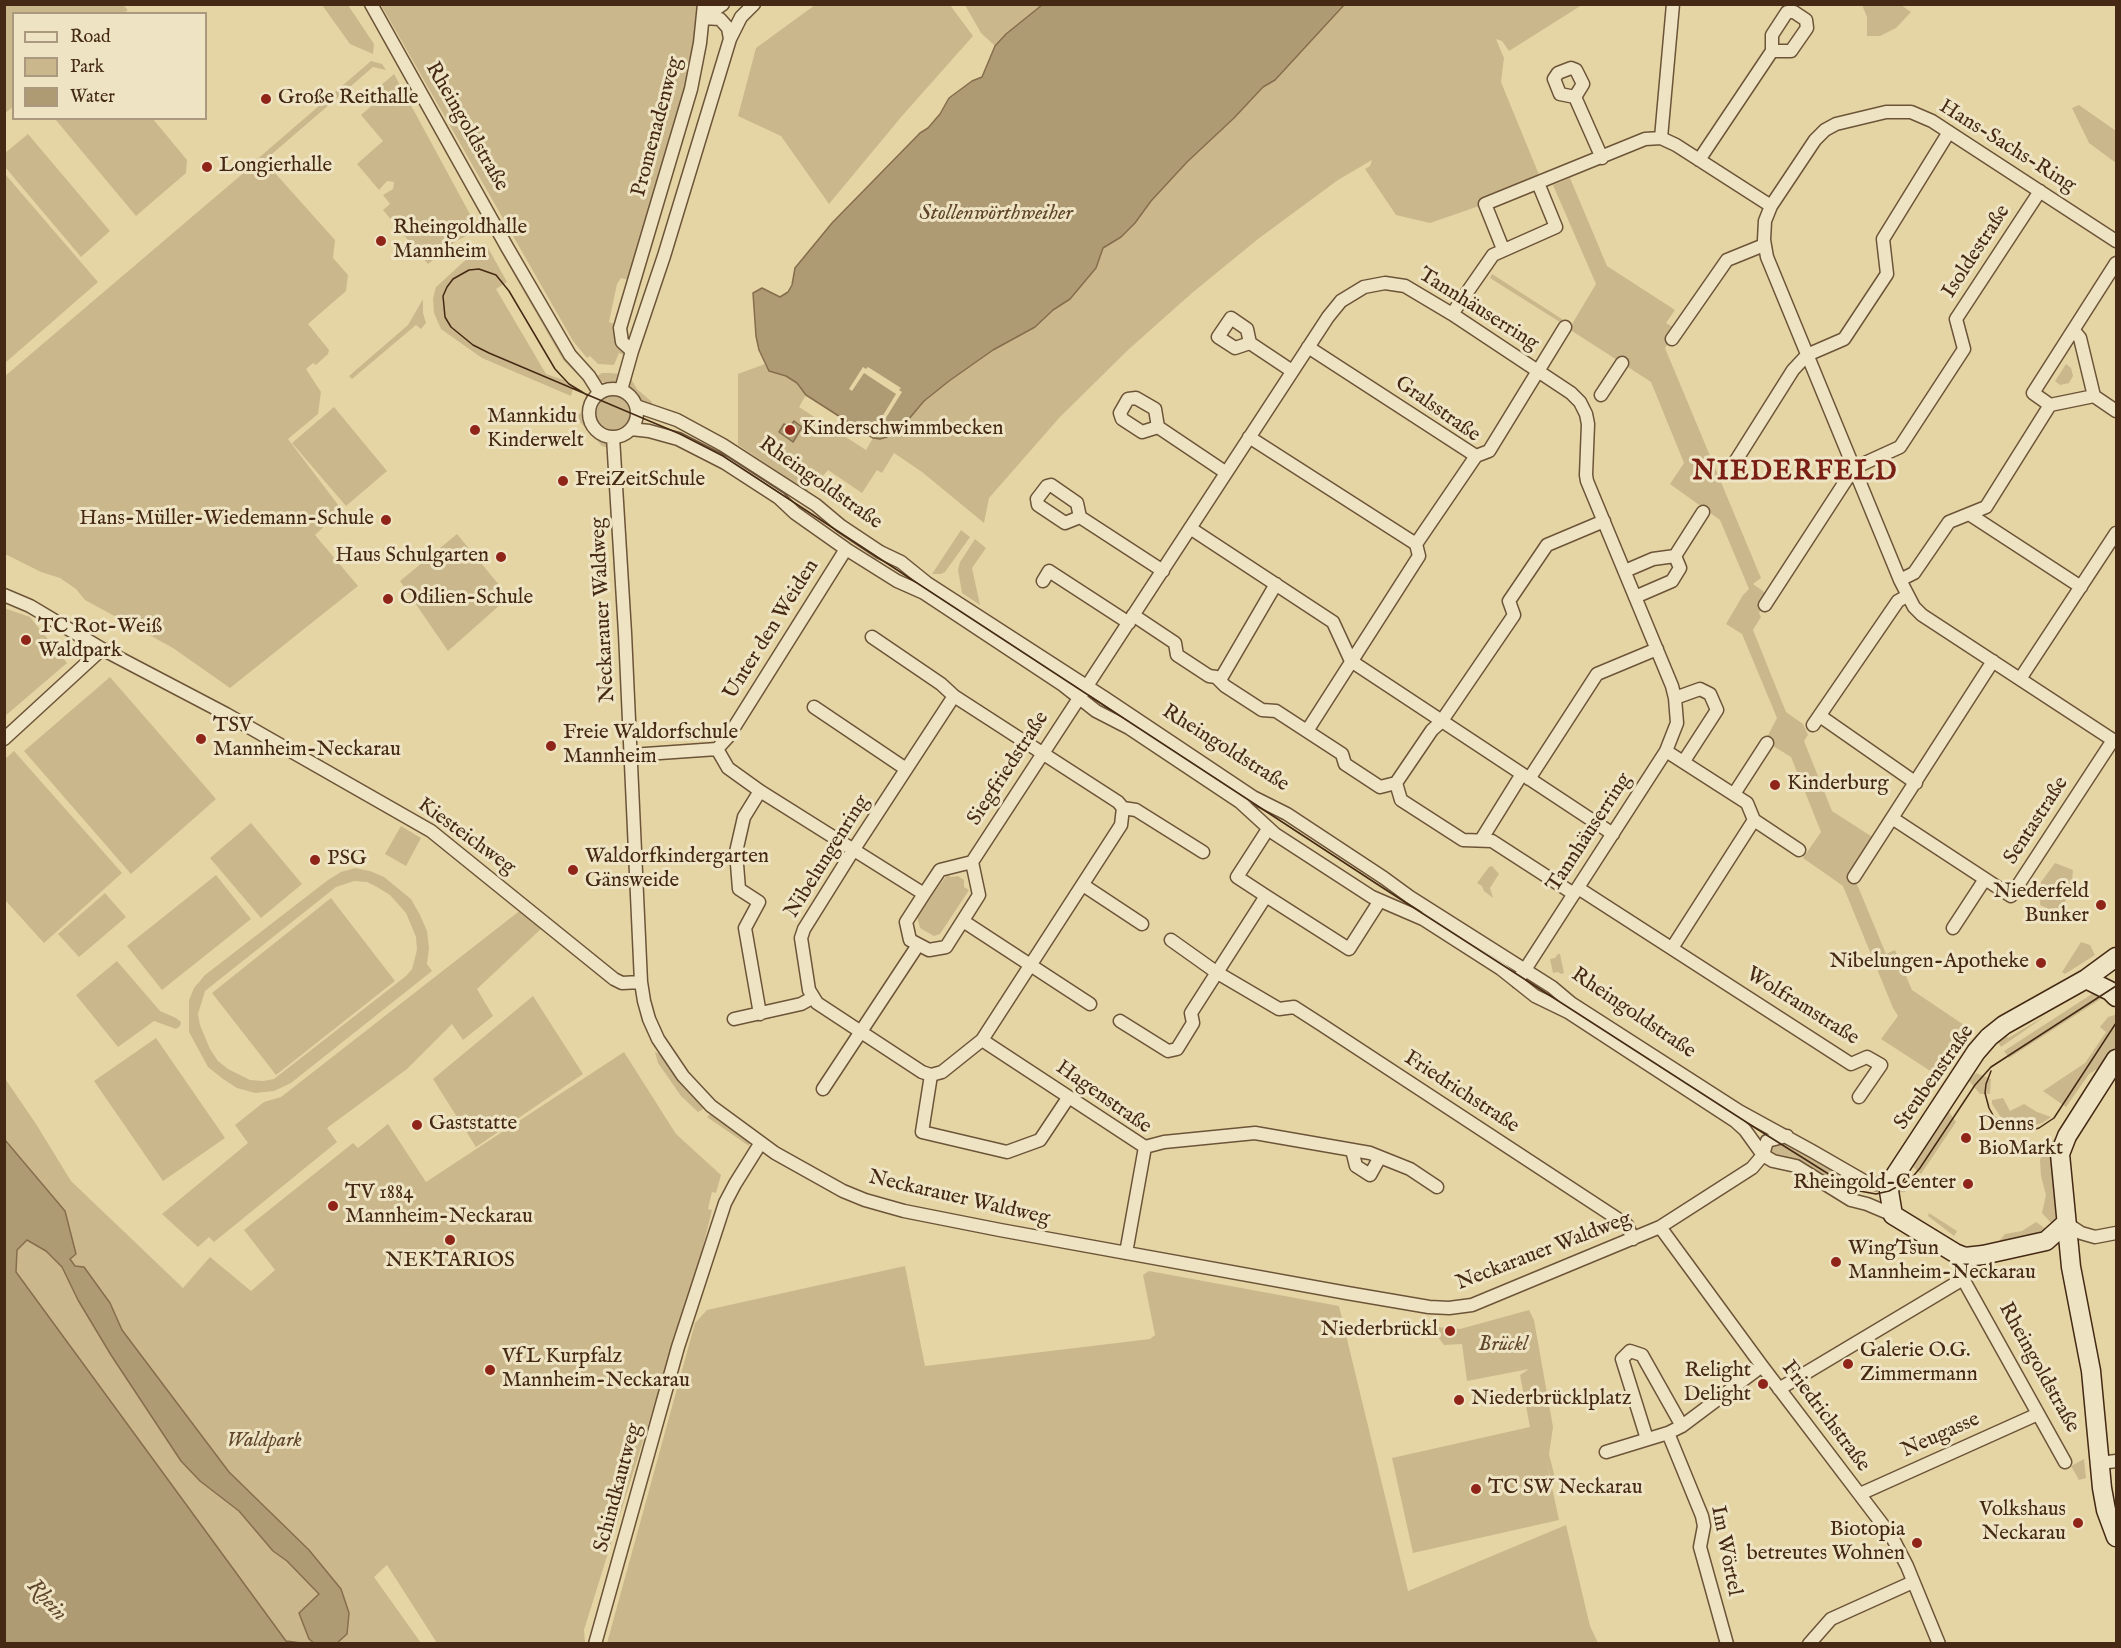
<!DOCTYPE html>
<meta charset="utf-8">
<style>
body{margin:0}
#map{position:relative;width:2121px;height:1648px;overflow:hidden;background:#e5d5a4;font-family:"IM FELL English",serif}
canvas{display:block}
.frame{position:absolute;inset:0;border:6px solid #452914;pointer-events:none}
.legend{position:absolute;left:12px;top:12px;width:195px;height:108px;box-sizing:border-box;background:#eee4c4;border:2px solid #aa997e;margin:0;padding:8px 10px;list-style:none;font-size:18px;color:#452914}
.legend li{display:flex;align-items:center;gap:12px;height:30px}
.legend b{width:30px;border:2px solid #aa997e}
</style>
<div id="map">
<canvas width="2121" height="1648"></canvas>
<div class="frame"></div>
<ul class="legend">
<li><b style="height:8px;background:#eee4c4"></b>Road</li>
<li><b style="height:16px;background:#cab88c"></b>Park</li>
<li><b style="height:16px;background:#af9b73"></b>Water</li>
</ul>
</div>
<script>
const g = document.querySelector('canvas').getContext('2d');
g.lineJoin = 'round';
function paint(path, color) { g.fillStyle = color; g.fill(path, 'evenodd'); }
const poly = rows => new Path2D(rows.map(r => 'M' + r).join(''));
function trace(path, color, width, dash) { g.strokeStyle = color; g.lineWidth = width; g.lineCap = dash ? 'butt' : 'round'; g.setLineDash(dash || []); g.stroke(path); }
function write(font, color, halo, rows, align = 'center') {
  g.font = font + ' "IM FELL English",serif'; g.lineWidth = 6; g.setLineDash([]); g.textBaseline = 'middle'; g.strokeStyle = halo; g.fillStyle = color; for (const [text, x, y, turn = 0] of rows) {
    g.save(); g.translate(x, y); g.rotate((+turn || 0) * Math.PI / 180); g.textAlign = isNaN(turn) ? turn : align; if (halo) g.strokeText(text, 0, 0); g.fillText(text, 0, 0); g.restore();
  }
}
paint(poly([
 [122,4,128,10,124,13,14,14,13,107,5,113,5,5],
 [322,5,348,5,374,44,373,54,350,44],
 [381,5,701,5,695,54,629,280,621,278,617,284,609,322,617,325,615,337,627,352,626,356,619,353,614,365,598,364,590,356,587,358,573,341],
 [815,5,950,5,973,36,902,116,829,204,781,136,738,116,756,48],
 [965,5,1042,5,1006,34,995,46,981,33],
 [1344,5,1582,5,1509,51,1502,41,1496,39,1504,58,1501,82,1542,182,1485,204,1430,223,1396,215,1365,169,1370,166,1372,160,1338,180,1258,239,1192,293,1128,350,1060,417,989,498,984,523,922,472,894,453,882,473,877,470,862,493,828,470,823,476,816,471,814,473,817,475,807,491,738,445,738,374,765,364,769,371,786,375,797,383,806,395,799,407,866,450,873,438,880,439,890,433,894,429,908,420,924,401,949,381,993,350,1035,327,1053,310,1070,299,1096,268,1103,248,1121,237,1135,223,1151,201,1187,162,1234,118,1263,87,1275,80],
 [1862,5,1901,5,1911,12,1896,28,1880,36,1867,36,1867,17],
 [371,61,382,64,386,70,373,67,251,172,247,168],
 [394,74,478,229,455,242,428,264,383,210,390,204,383,195,393,189,394,182,387,181,379,190,357,164,383,141,361,115,384,95,379,87],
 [2079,105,2116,131,2116,163,2089,143,2072,108],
 [55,119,153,119,187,160,186,173,136,216],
 [28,134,110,231,81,257,5,167,5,153],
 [266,163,335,240,333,258,348,275,346,291,308,324,329,350,328,354,316,365,313,363,306,369,321,392,318,414,288,439,342,510,315,535,358,586,230,688,173,648,85,600,76,589,60,578,41,572,5,554,5,376,247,170,252,173],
 [5,174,98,282,5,363,4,363],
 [1570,178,1607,266,1675,310,1666,323,1678,330,1665,348,1761,578,1753,584,1770,596,1759,613,1761,617,1753,630,1786,712,1803,724,1808,735,1804,741,1832,811,1877,840,1854,877,1886,954,1895,950,1912,990,1967,1027,1935,1074,1881,1039,1898,1016,1893,1008,1843,886,1803,858,1821,832,1791,757,1765,741,1777,718,1742,634,1726,624,1743,595,1749,589,1720,520,1670,484,1684,463,1651,382,1569,329,1596,284,1553,185],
 [497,245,502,248,582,375,578,375,563,360],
 [487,246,507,282,496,289,546,374,564,380,573,389,571,396,482,358,441,329,434,313,433,298,436,287,471,255],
 [1492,274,1565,321,1563,324,1490,278],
 [423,299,423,313,426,323,421,329,416,325,352,379,349,376,408,325],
 [2066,364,2071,368,2073,376,2069,383,2060,385,2055,381],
 [602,373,611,373,620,374,619,380,614,383,608,384,601,381,597,376],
 [631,379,637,389,652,402,650,407,638,401,632,393,630,385],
 '596 413a17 17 0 1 1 34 0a17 17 0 1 1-34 0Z',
 [334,407,387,471,346,506,292,443],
 [573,410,585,416,587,424,591,430,605,441,608,448,602,446,580,422,574,415],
 [961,530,970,537,945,572,941,574,932,574],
 [457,534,509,597,448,651,400,581],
 [975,539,986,548,972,568,980,605,962,593,958,570,960,562],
 [4,608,30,617,67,663,5,716],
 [110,677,216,799,131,874,24,751],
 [14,751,122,873,44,943,5,900,5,759],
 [251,823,302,884,261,918,210,858],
 [401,826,421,838,406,866,385,854],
 [2055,863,2073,870,2071,893,2057,913,2040,905,2041,882],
 [1492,866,1499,874,1490,888,1493,898,1484,891,1482,886,1477,883,1489,867],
 [355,868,370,871,384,877,411,899,420,915,427,931,429,948,427,964,432,971,291,1083,274,1091,255,1093,237,1088,223,1079,208,1067,189,1032,189,1000,194,988,205,975,328,880,341,872],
 [354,881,367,882,377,887,390,895,406,913,416,937,417,950,412,969,406,976,274,1079,263,1081,250,1080,228,1069,218,1061,210,1049,200,1025,198,1014,205,991,336,887],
 [216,875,251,919,162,990,127,946],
 [947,875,951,877,958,876,964,880,964,887,969,890,940,934,934,936,920,928,917,916],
 [105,893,126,917,79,957,58,934],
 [331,898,395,981,276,1075,212,993],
 [522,909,543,927,477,989,493,1016,463,1040,452,1024,407,1069,327,1128,337,1142,214,1242,209,1237,198,1247,162,1214,248,1143,235,1125,264,1102,281,1097],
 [2081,942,2090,945,2095,955,2065,974,2062,972],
 [1558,954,1560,954,1564,973,1561,974,1558,972,1553,973,1550,959,1555,958],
 [117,961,160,1011,176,1018,181,1022,180,1026,176,1029,154,1021,118,1047,76,995],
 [2098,990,2107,995,2009,1058,2004,1051],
 [533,996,583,1074,476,1147,433,1079],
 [2047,1015,2001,1047,1997,1040,2003,1031,2008,1038],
 [2115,1015,2116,1048,2107,1063,2089,1074,2066,1107,2043,1091,2085,1063,2106,1032,2100,1027,2108,1017],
 [156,1038,225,1138,163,1181,94,1081],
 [624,1052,676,1134,721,1175,716,1193,712,1192,708,1209,712,1210,701,1255,584,1630,585,1643,437,1643,387,1565,374,1577,421,1643,337,1643,347,1634,349,1613,341,1589,309,1550,229,1472,122,1330,110,1303,84,1267,75,1266,70,1259,76,1254,65,1211,5,1140,4,1077,36,1124,71,1181,183,1288,210,1257,251,1291,275,1270,244,1230,353,1143,358,1148,388,1124,426,1182],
 [655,1052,661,1055,682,1085,704,1107,702,1110,698,1112,681,1096,658,1063],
 [1976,1073,1991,1079,1990,1094,1980,1094,1969,1081],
 [2003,1098,2010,1111,2024,1104,2037,1112,2051,1117,2042,1123,2025,1128,2011,1124,2002,1119,1992,1104,1992,1100],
 [1947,1109,1956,1122,1921,1174,1912,1166,1913,1162],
 [713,1114,749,1142,749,1146,707,1117,709,1115],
 [2055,1138,2057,1139,2059,1218,2055,1227,2042,1213,2046,1195,2041,1176,2040,1160,2043,1150],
 [1780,1142,1799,1150,1860,1185,1860,1188,1858,1190,1849,1190,1806,1163,1770,1155,1769,1147],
 [1908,1172,1918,1178,1905,1192,1894,1193,1904,1173],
 [1929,1213,1957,1231,1954,1236,1928,1216],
 [2036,1222,2050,1232,1994,1247,2005,1234,2022,1231],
 [27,1239,46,1251,62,1267,78,1300,111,1355,181,1461,200,1481,239,1511,273,1551,287,1561,320,1595,309,1639,314,1643,286,1641,16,1272,17,1250],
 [905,1266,925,1366,1150,1339,1155,1335,1143,1275,1149,1271,1339,1306,1408,1591,1566,1525,1590,1626,1598,1643,607,1643,695,1323,707,1310],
 [1529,1310,1534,1320,1553,1427,1549,1454,1556,1482,1552,1483,1547,1464,1559,1520,1413,1553,1392,1458,1530,1427,1520,1375,1529,1369,1467,1381,1462,1344,1444,1345,1438,1337,1437,1327,1460,1329],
 [2084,1459,2086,1478,2079,1480,2071,1466]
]), '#cab88c');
const water = poly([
 [1042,5,1344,5,1275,80,1263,87,1234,118,1187,162,1151,201,1135,223,1121,237,1103,248,1096,268,1070,299,1053,310,1035,327,993,350,949,381,924,401,908,420,894,429,887,437,880,439,873,438,806,395,797,383,786,376,769,371,759,350,756,336,753,293,762,288,780,297,788,292,792,285,795,268,832,223,920,133,928,128,940,114,949,98,972,81,982,77,995,46,1006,34,1042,5],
 [794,421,802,427,793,442,779,432,784,424,790,427,794,421],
 [5,1140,65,1211,76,1254,70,1259,75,1266,84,1267,110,1303,122,1330,229,1472,309,1550,341,1589,349,1613,347,1634,337,1643,314,1643,309,1639,299,1613,319,1594,287,1561,273,1551,239,1511,200,1481,181,1461,111,1355,78,1300,62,1267,46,1251,27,1240,17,1250,16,1272,286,1641,302,1643,5,1643,5,1140]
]);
paint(water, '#af9b73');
trace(water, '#856d4d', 1.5);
paint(poly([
 [863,367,866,369,868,367,901,388,899,390,902,392,874,437,871,435,896,394,864,373,852,391,849,389]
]), '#e5d5a4');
const street = poly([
 [371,4,507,247,570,355,589,376,599,392],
 [703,18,720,19,728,28,730,39],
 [703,18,723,4],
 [1575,97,1583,84,1576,70,1571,68,1558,73,1554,79,1560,94,1575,97,1602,158],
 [1661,138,1673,4],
 [1699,160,1772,51,1772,35,1787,12,1794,12,1806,20,1807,28,1791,51,1772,51],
 [2116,241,1932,121,1911,112,1886,112,1836,124,1825,130,1815,140,1771,206,1765,221,1764,240,1767,257,1900,580,1914,607,1922,615,2116,742],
 [1503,249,1485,204,1645,139,1661,138,1676,145,1771,206],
 [1452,314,1493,255,1556,227,1538,183],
 [1672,339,1727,260,1764,245],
 [1250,343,1235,348,1218,337,1231,318,1247,329,1250,343,1292,371],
 [632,351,664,256,730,39,741,17,754,4],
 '589 413a24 24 0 1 1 48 0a24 24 0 1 1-48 0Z',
 [621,390,632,351,622,342,620,328,691,89,700,43,704,4],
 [1601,395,1622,363],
 [2094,396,2116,411],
 [2050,405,2094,396,2080,338,2074,331],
 [636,406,677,420,723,445,816,505,841,526,880,552,901,562,927,583,1105,698,1253,797,1287,814,1384,878,1410,897,1552,987,1571,1003,1739,1111,1812,1151,1864,1181,1876,1184,1892,1180],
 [1158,427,1142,432,1122,419,1120,413,1128,399,1136,398,1155,409,1158,427,1225,472],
 [631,429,649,431,678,439,725,463,779,498,795,513,846,549,897,581,924,593,1063,685,1096,711,1129,728,1240,802,1275,834,1372,897,1423,919,1501,969,1535,996,1568,1012,1735,1121,1745,1130,1763,1155,1773,1161,1796,1166,1851,1200,1867,1204,1893,1215],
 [613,437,625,633,641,982,644,1001,649,1019,658,1039,683,1076,711,1106,775,1153,843,1191,865,1200,904,1211,1000,1230,1347,1293,1429,1307,1449,1308,1472,1305,1660,1227,1752,1168,1763,1155,1767,1141,1787,1136],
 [1249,437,1416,544,1476,456,1308,347],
 [1476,456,1489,451,1565,327],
 [1730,470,1793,370,1807,355,1844,339,1887,274,1883,239,1949,132],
 [1969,514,2081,587],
 [1080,517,1065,523,1038,505,1037,499,1047,486,1051,485,1077,503,1080,517,1163,571],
 [1190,528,1333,622,1351,661,1613,834],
 [1625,571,1653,559,1675,556,1703,512],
 [1900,580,1914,573,1949,522,1986,507,2050,405,2033,393,2116,263],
 [1043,581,1049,571,1129,623],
 [4,595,30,606,102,649,226,714,431,831,614,979,622,983,641,982],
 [1635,597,1672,581,1680,568,1675,556],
 [1765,605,1854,468,1900,447,1964,349,1956,319,2040,191],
 [1133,615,1175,643,1177,655,1209,676,1216,677,1225,686,1262,710,1276,711,1342,754,1345,764,1380,787,1396,783],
 [872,637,941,684,954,696],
 [1993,661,1892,818,2011,896,2113,740],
 [2020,679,2116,533],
 [1220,680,1276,584],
 [954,696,1118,802,1123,808,1121,825,982,1040,942,1072,931,1075,922,1072,817,1003,809,990,801,938,804,929,854,849,954,696],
 [1675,698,1700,689,1710,694,1717,710,1684,761],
 [814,707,906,769],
 [1820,716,1916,783],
 [1813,725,1898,601,1907,596],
 [1307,731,1419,556,1416,544],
 [4,739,102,649],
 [717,749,728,768,760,791,924,894],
 [1666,751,1747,803,1754,820,1799,850],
 [631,755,717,749,728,737,846,549],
 [1529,779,1597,674,1657,649],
 [1396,783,1432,730,1441,722,1514,615,1509,601,1547,545,1604,521],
 [1396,783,1401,800,1463,840,1492,841,1574,894],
 [1734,794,1767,743],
 [1123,808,1136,810,1203,852],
 [1268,829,1237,877,1266,896,1349,949,1379,902],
 [1481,840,1522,774],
 [972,862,979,895,946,947,929,950,910,940,906,922,924,894,940,870,972,862,1328,317,1341,301,1364,287,1385,283,1405,286,1452,314,1571,393,1580,402,1586,414,1588,424,1586,475,1587,481,1672,686,1675,698,1677,723,1666,751,1517,982],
 [1854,877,1892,818],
 [1083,885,1142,924],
 [1578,888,1851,1064,1867,1057,1881,1065,1859,1097],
 [963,921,1090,1004],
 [1953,928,1985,879],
 [1171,940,1216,972,1279,1009,1294,1007,1322,1025,1627,1225,1633,1239],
 [1672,948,1754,820],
 [760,1014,745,928,759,902,739,889,736,852,744,817,760,791],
 [734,1019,801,1004,812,998],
 [1120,1021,1168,1051,1177,1049,1193,1023,1191,1013,1266,896],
 [982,1040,1145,1147,1126,1253],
 [931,1075,922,1132,1007,1152,1040,1140,1068,1098],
 [823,1089,918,945],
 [1145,1147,1164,1142,1255,1133,1370,1153,1410,1169,1437,1187],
 [1352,1150,1356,1166,1370,1175,1380,1157],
 [2066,1223,2081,1233,2095,1237,2116,1233],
 [1660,1227,1762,1366,1892,1537,1907,1566,1939,1644],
 [1965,1257,1963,1279,2065,1462],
 [1779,1389,1963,1279],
 [1668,1433,1702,1516,1704,1526,1700,1547,1727,1644],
 [1647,1439,1622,1359,1630,1351,1642,1355,1682,1426],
 [1606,1452,1668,1433,1682,1426,1762,1366],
 [2100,1463,2116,1461],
 [1860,1494,2038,1414],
 [595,1644,678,1347,725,1203,735,1184,760,1144],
 [1809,1644,1831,1619,1913,1582]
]);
const secondary = poly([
 [2086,979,2110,991,2116,997],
 [2116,1059,2067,1136,2060,1154,2071,1267,2091,1371,2102,1488,2106,1510,2116,1537],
 [2066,1223,2046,1241,1983,1255,1965,1257,1955,1253,1893,1215,1889,1191,1892,1180,1976,1052,1989,1037,2004,1025,2086,979,2116,957]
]);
trace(street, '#6d5438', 15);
trace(secondary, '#452914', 21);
trace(street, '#eee4c4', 12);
trace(secondary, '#eee4c4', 18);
trace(poly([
 [587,395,569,384,555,369,509,291,496,275,479,269,469,270,453,279,447,287,443,296,445,317,451,327,473,345,489,353,680,434,723,456,1380,886,1757,1129,1854,1190,1876,1194,1889,1191,1910,1180,1920,1168,1975,1085,1991,1067,2116,986],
 [1991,1071,1986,1084,1985,1093,1989,1108,1994,1117,2013,1130,2025,1132,2039,1128,2054,1118,2116,1023]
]), '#452914', 1.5);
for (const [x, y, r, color] of [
 [266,99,6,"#8f2418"],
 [207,167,6,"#8f2418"],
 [381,241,6,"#8f2418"],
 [475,430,6,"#8f2418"],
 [790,430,6,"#8f2418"],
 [563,481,6,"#8f2418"],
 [386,520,6,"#8f2418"],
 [501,557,6,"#8f2418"],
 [388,599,6,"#8f2418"],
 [26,640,6,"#8f2418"],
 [201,739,6,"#8f2418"],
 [551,746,6,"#8f2418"],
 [1775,785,6,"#8f2418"],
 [315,860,6,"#8f2418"],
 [573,870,6,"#8f2418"],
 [2101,905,6,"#8f2418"],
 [2041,963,6,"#8f2418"],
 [417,1125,6,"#8f2418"],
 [1966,1138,6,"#8f2418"],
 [1968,1184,6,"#8f2418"],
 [333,1206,6,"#8f2418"],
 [450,1240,6,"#8f2418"],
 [1836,1262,6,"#8f2418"],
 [1450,1331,6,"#8f2418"],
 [1848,1364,6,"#8f2418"],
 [490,1370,6,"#8f2418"],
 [1763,1384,6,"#8f2418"],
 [1459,1400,6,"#8f2418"],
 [1476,1489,6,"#8f2418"],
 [2078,1523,6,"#8f2418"],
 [1917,1543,6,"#8f2418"]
]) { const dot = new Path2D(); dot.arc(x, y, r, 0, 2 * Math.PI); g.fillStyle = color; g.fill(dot); trace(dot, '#eee4c4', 2); }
write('21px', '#452914', '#eee4c4', [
 ["Große Reithalle",278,99],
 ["Longierhalle",219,167],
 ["Rheingoldhalle",393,229],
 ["Mannheim",393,253],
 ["Mannkidu",487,418],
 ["Kinderwelt",487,442],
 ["Kinderschwimmbecken",802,430],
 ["FreiZeitSchule",575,481],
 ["Hans-Müller-Wiedemann-Schule",374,520,"right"],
 ["Haus Schulgarten",489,557,"right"],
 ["Odilien-Schule",400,599],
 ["TC Rot-Weiß",38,628],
 ["Waldpark",38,652],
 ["TSV",213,727],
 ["Mannheim-Neckarau",213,751],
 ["Freie Waldorfschule",563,734],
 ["Mannheim",563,758],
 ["Kinderburg",1787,785],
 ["Waldorfkindergarten",585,858],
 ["Gänsweide",585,882],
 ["PSG",327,860],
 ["Niederfeld",2089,893,"right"],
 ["Bunker",2089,917,"right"],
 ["Nibelungen-Apotheke",2029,963,"right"],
 ["Gaststatte",429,1125],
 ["Denns",1978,1126],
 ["BioMarkt",1978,1150],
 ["Rheingold-Center",1956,1184,"right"],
 ["TV 1884",345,1194],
 ["Mannheim-Neckarau",345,1218],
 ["WingTsun",1848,1250],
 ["Mannheim-Neckarau",1848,1274],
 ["NEKTARIOS",450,1262,"center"],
 ["Niederbrückl",1438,1331,"right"],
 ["Galerie O.G.",1860,1352],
 ["Zimmermann",1860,1376],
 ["VfL Kurpfalz",502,1358],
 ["Mannheim-Neckarau",502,1382],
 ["Relight",1751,1372,"right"],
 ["Delight",1751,1396,"right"],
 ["Niederbrücklplatz",1471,1400],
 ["TC SW Neckarau",1488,1489],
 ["Volkshaus",2066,1511,"right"],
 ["Neckarau",2066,1535,"right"],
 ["Biotopia",1905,1531,"right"],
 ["betreutes Wohnen",1905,1555,"right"]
], 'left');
write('21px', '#452914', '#eee4c4', [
 ["Rheingoldstraße",466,127,60],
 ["Promenadenweg",658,127,-75],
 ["Hans-Sachs-Ring",2007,147,32],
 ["Isoldestraße",1977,252,-57],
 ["Tannhäuserring",1478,310,32],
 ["Gralsstraße",1437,410,35],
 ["Rheingoldstraße",820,484,35],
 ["Neckarauer Waldweg",604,610,-93],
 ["Unter den Weiden",772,630,-58],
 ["Rheingoldstraße",1225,749,32],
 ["Siegfriedstraße",1009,769,-57],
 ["Sentastraße",2037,821,-57],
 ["Tannhäuserring",1590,833,-57],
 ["Kiesteichweg",466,837,36],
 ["Nibelungenring",828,857,-58],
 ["Wolframstraße",1802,1007,32],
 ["Rheingoldstraße",1633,1014,34],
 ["Steubenstraße",1935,1078,-55],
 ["Friedrichstraße",1461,1093,33],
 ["Hagenstraße",1103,1098,35],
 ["Neckarauer Waldweg",959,1199,13],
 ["Neckarauer Waldweg",1544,1252,-21],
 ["Rheingoldstraße",2038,1368,61],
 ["Friedrichstraße",1825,1417,53],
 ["Neugasse",1941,1436,-24],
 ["Schindkautweg",619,1488,-75],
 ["Im Wörtel",1725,1551,79]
]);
write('italic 21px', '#60462c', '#eee4c4', [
 ["Brückl",1503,1346],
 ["Waldpark",264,1442]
]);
write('italic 22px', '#60462c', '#eee4c4', [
 ["Stollenwörthweiher",996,214],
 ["Rhein",46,1601,48]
]);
g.letterSpacing = '1.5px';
write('bold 27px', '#7a1f14', '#eee4c4', [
 ["NIEDERFELD",1795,473]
]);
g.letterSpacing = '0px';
</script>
